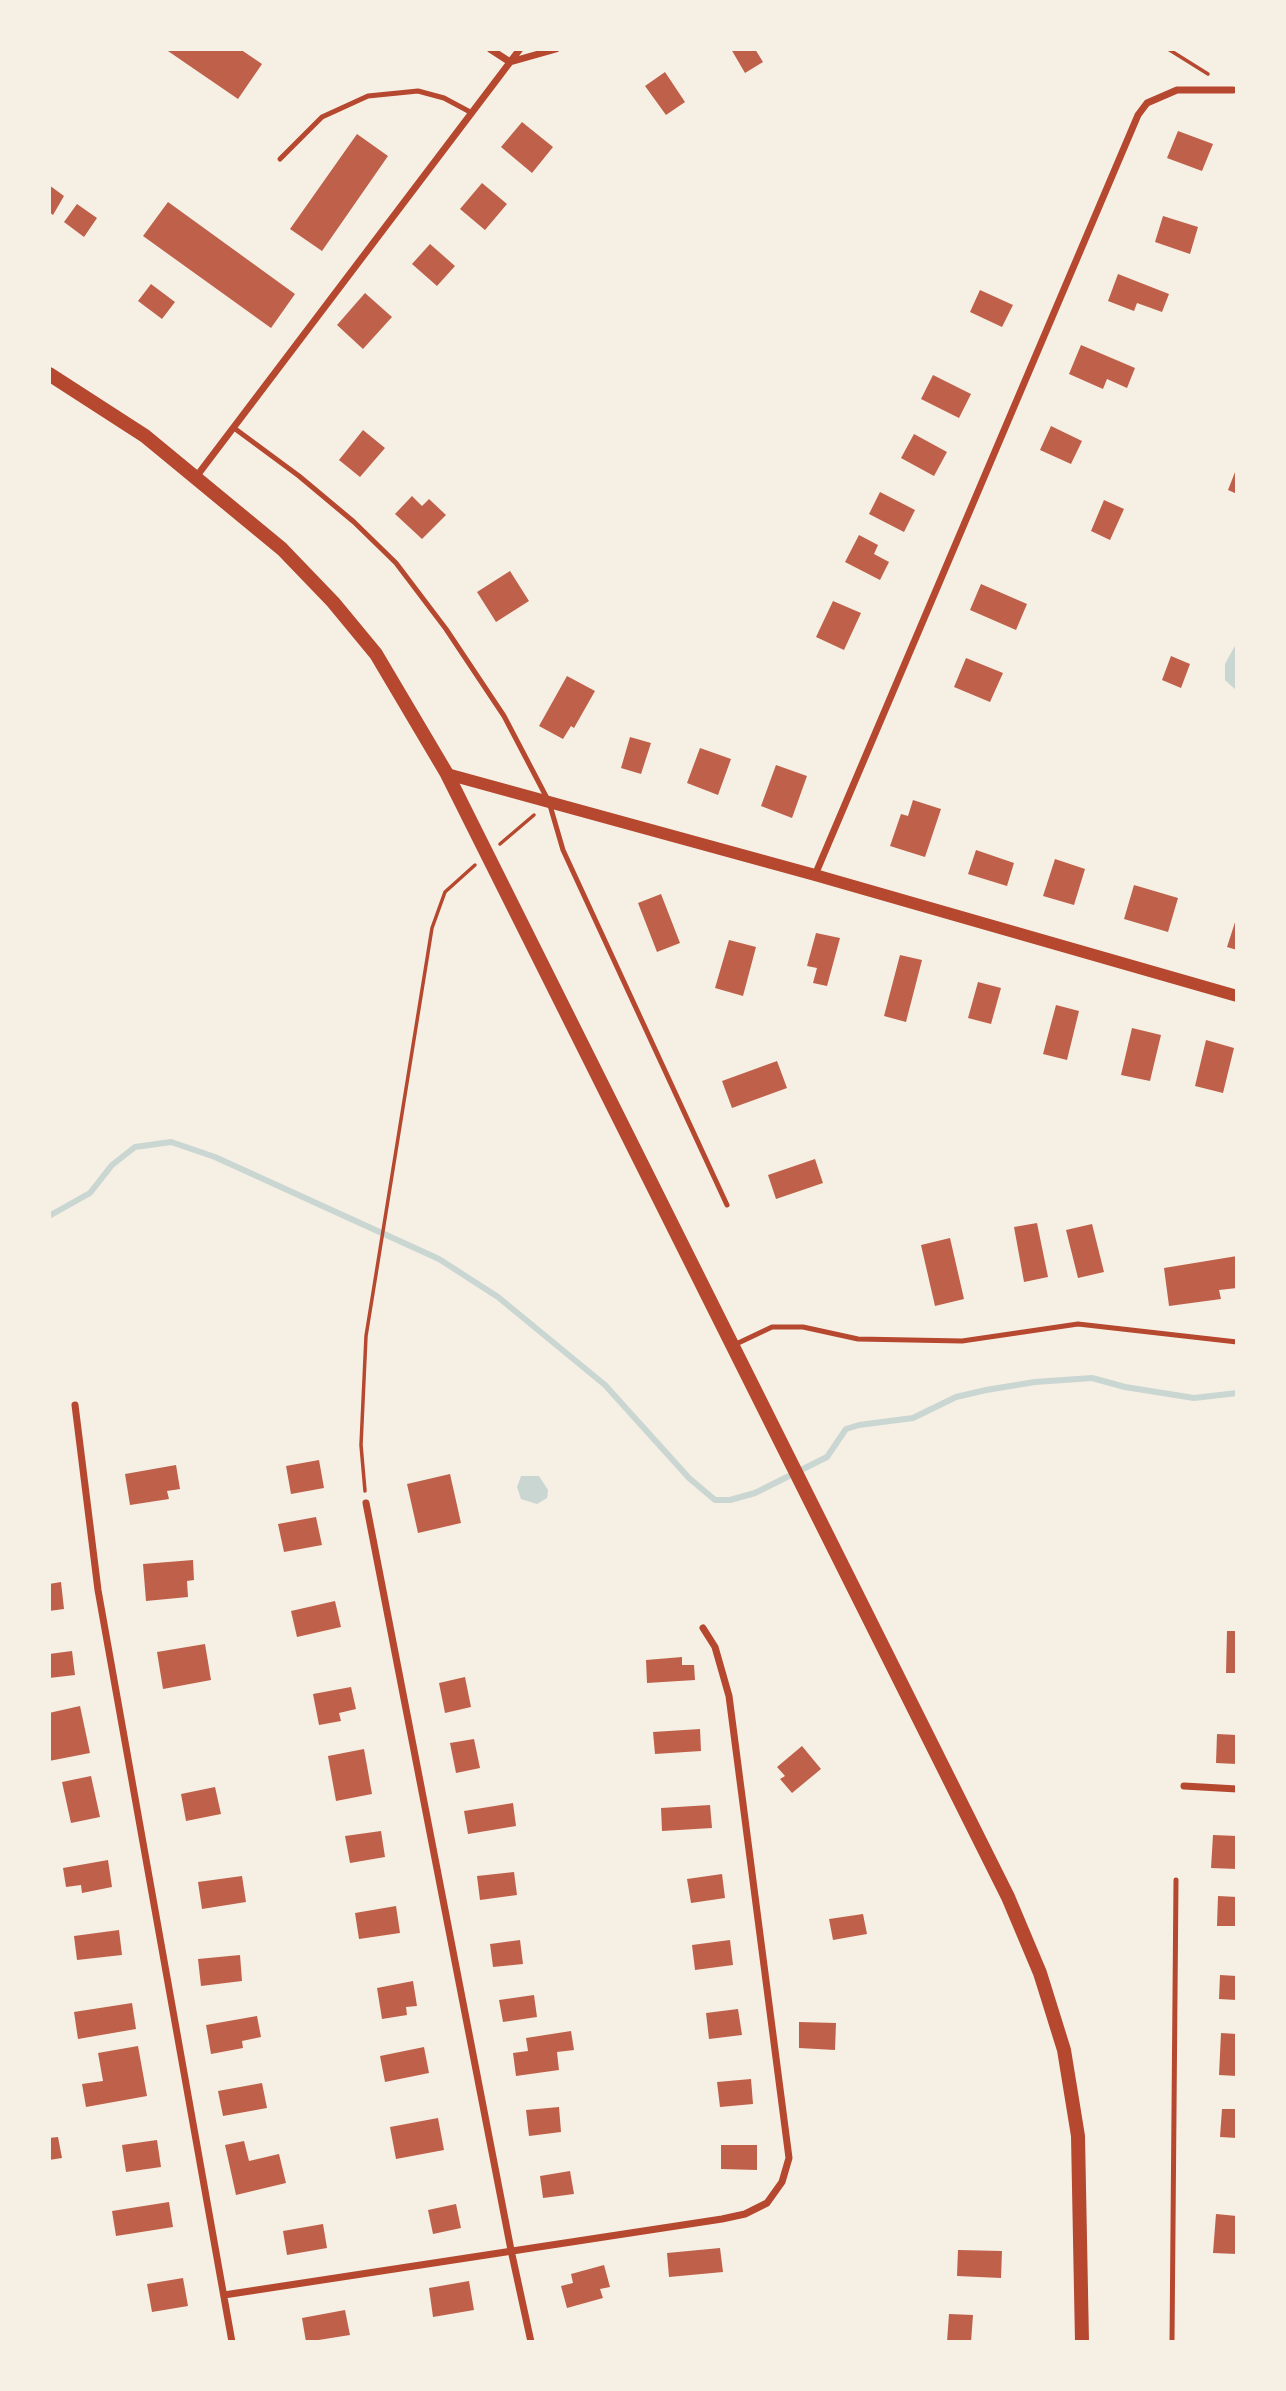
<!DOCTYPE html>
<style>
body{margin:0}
#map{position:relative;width:1286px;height:2391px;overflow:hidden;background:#f6efe4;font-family:Mulish,sans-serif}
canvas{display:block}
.frame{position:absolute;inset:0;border:51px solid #f6efe4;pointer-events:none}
</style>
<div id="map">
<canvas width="1286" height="2391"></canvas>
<div class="frame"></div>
</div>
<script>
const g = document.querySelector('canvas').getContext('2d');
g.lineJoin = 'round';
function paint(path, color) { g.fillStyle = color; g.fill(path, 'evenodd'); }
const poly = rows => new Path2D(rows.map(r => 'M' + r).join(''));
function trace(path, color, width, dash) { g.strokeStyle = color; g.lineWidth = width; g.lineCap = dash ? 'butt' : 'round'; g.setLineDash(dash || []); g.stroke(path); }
paint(poly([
 [1237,642,1237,691,1225,680,1225,664],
 [521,1476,539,1476,548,1490,547,1498,537,1504,521,1499,517,1487]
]), '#c9d6d2');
trace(poly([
 [49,1216,90,1193,112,1165,135,1147,171,1142,215,1157,439,1259,498,1297,605,1385,689,1478,715,1500,730,1500,755,1493,827,1457,846,1429,859,1425,913,1418,956,1397,986,1390,1035,1382,1092,1378,1125,1387,1194,1398,1237,1393]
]), '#c9d6d2', 6);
paint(poly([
 [165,49,240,49,262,64,238,99],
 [731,49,755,49,763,62,745,73],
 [665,72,685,102,666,115,645,86],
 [522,122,553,147,532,173,501,147],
 [1178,131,1213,144,1202,171,1167,158],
 [357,134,388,156,322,251,290,229],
 [482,183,507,204,485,230,460,209],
 [49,185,64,196,53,215,49,212],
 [168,202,295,294,271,328,143,236],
 [77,204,97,218,84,237,64,222],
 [1163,216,1198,227,1190,254,1155,242],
 [430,244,455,266,437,286,412,264],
 [1118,274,1169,294,1162,312,1137,303,1134,311,1108,301],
 [151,284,175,302,162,319,138,301],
 [980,290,1013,305,1002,327,970,312],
 [365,293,392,317,363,349,337,325],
 [1081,345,1135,368,1127,388,1107,379,1103,389,1069,374],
 [933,375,971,394,959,418,921,399],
 [1051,426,1082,441,1071,464,1040,450],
 [363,430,385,448,360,477,339,460],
 [914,434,947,452,934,476,901,458],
 [1237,467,1237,494,1228,490],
 [880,492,915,510,904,532,869,514],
 [412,496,422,506,429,499,446,515,422,539,395,514],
 [1104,500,1124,509,1110,540,1091,531],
 [859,535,878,545,874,554,889,562,880,580,845,562],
 [510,571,529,601,496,622,477,592],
 [981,584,1027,604,1016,630,970,610],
 [833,601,861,613,844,650,816,637],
 [1171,656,1190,664,1181,688,1162,680],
 [966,658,1003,673,990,702,954,687],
 [567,676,595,691,574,728,571,726,563,739,539,726],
 [630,737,651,743,641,774,621,768],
 [700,748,731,759,718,795,687,783],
 [776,765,807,776,792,818,761,806],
 [913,800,941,809,925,857,890,846,901,814,908,816],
 [976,850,1014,863,1007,886,968,874],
 [1055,859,1085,869,1074,905,1043,896],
 [1134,885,1178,898,1168,932,1124,919],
 [661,894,680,943,657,952,638,903],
 [1237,916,1237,950,1227,947],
 [816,933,840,938,827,986,813,983,817,968,807,966],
 [729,940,756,947,743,996,715,988],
 [900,955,922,960,906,1022,884,1016],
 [978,982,1001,988,991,1024,968,1018],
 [1056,1005,1079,1011,1067,1060,1043,1054],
 [1132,1028,1161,1035,1150,1081,1121,1075],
 [1206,1040,1234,1048,1223,1093,1195,1086],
 [777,1061,787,1088,732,1108,722,1081],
 [815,1159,823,1183,776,1199,768,1175],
 [1037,1223,1048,1277,1024,1282,1014,1227],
 [1092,1224,1104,1272,1078,1278,1066,1230],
 [950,1238,964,1299,935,1306,921,1245],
 [1237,1256,1237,1288,1219,1290,1221,1299,1169,1306,1164,1268],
 [319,1460,324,1488,291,1494,286,1466],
 [176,1465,180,1489,167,1491,169,1499,130,1505,125,1474],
 [450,1474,461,1523,418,1533,407,1484],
 [316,1517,322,1545,284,1552,278,1524],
 [193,1560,194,1580,187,1581,188,1597,146,1601,143,1564],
 [61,1582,64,1609,49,1611,49,1584],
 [335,1601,341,1627,297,1637,291,1611],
 [1227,1631,1237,1631,1237,1673,1226,1673],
 [205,1644,211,1680,163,1689,157,1652],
 [72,1651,75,1675,49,1678,49,1654],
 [682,1657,682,1665,694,1665,695,1680,647,1683,646,1660],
 [465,1677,471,1707,445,1713,439,1683],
 [351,1687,356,1709,339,1713,341,1721,319,1725,313,1694],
 [80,1706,90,1753,49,1761,49,1713],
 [700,1729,701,1751,655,1754,653,1732],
 [1217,1734,1237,1735,1237,1764,1216,1763],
 [474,1739,480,1768,456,1773,450,1743],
 [802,1746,821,1769,792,1793,780,1779,785,1776,777,1767],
 [364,1749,372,1794,336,1801,328,1756],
 [91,1776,100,1817,71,1823,62,1782],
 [215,1787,221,1814,186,1821,181,1794],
 [513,1803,516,1826,468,1834,464,1811],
 [710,1805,712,1828,662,1831,661,1808],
 [381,1831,385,1857,350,1863,345,1836],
 [1213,1835,1237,1836,1237,1869,1211,1868],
 [108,1860,112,1887,82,1893,81,1885,66,1887,63,1868],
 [514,1872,517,1895,480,1900,477,1876],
 [722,1874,725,1898,691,1903,687,1879],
 [242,1876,246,1902,202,1909,198,1882],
 [1218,1896,1237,1897,1237,1926,1217,1926],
 [396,1906,400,1933,359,1939,355,1913],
 [863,1914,867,1934,833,1940,829,1919],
 [119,1930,122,1955,77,1960,74,1936],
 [520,1940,523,1964,493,1967,490,1944],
 [730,1940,733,1965,695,1970,692,1945],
 [240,1955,242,1981,201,1986,198,1959],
 [1220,1975,1237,1976,1237,2000,1219,1999],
 [413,1981,417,2006,406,2007,407,2015,382,2019,377,1988],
 [534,1995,537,2017,503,2022,499,2000],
 [132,2003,136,2029,78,2039,74,2012],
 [738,2009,742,2035,709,2039,706,2013],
 [257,2016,261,2037,242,2041,243,2048,211,2054,206,2025],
 [799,2022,836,2023,835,2050,799,2048],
 [571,2031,574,2050,557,2052,559,2070,516,2076,513,2053,528,2051,526,2038],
 [1221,2033,1237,2034,1237,2076,1219,2075],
 [138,2046,147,2096,86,2107,82,2084,103,2081,98,2053],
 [424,2047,429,2073,385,2082,380,2056],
 [751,2079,753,2104,720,2107,717,2082],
 [262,2083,267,2108,223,2116,218,2091],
 [559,2107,561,2132,529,2136,526,2110],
 [1222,2109,1237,2109,1237,2138,1220,2137],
 [438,2118,444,2150,396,2159,390,2127],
 [58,2137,62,2158,49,2160,49,2138],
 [157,2140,161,2167,126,2172,122,2145],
 [244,2141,249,2161,279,2154,286,2183,236,2195,225,2145],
 [721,2145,757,2145,757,2170,721,2169],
 [570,2171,574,2194,543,2198,540,2176],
 [169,2202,173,2227,116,2236,112,2211],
 [456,2204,461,2228,433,2234,428,2210],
 [1216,2214,1237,2216,1237,2254,1213,2253],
 [323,2224,327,2248,287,2255,283,2231],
 [720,2248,723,2272,669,2277,667,2253],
 [958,2250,1002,2251,1001,2278,957,2276],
 [604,2265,610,2287,600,2289,603,2298,567,2308,561,2286,573,2283,571,2274],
 [183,2278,188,2306,152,2312,147,2284],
 [469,2281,474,2310,433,2317,429,2288],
 [345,2310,350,2335,306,2342,302,2318],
 [949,2314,973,2315,971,2342,947,2342]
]), '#bf614a');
trace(poly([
 [1168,49,1208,74],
 [500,844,534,815],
 [365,1491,361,1445,366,1336,432,928,445,892,475,865]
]), '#b5482f', 3.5);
trace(poly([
 [280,159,322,117,368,96,418,91,444,98,472,113],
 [234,428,299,476,354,522,396,563,446,629,504,716,549,802,563,850,727,1205],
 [734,1345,772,1327,803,1327,858,1339,962,1341,1078,1324,1237,1342],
 [1172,2342,1176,1880]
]), '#b5482f', 5);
trace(poly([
 [490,49,510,62,556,49],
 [196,477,520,49],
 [815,875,1138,115,1147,103,1177,90,1233,90],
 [75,1405,98,1590,232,2342],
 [366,1503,511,2250,531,2342],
 [1184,1786,1237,1789],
 [224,2295,722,2219,745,2214,767,2203,782,2182,789,2158,729,1696,715,1647,703,1628]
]), '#b5482f', 7);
trace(poly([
 [447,774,815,875,1237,996]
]), '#b5482f', 12);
trace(poly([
 [49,374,145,436,282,549,333,602,376,654,447,774,1008,1897,1040,1973,1064,2050,1078,2136,1082,2342]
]), '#b5482f', 14);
</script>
